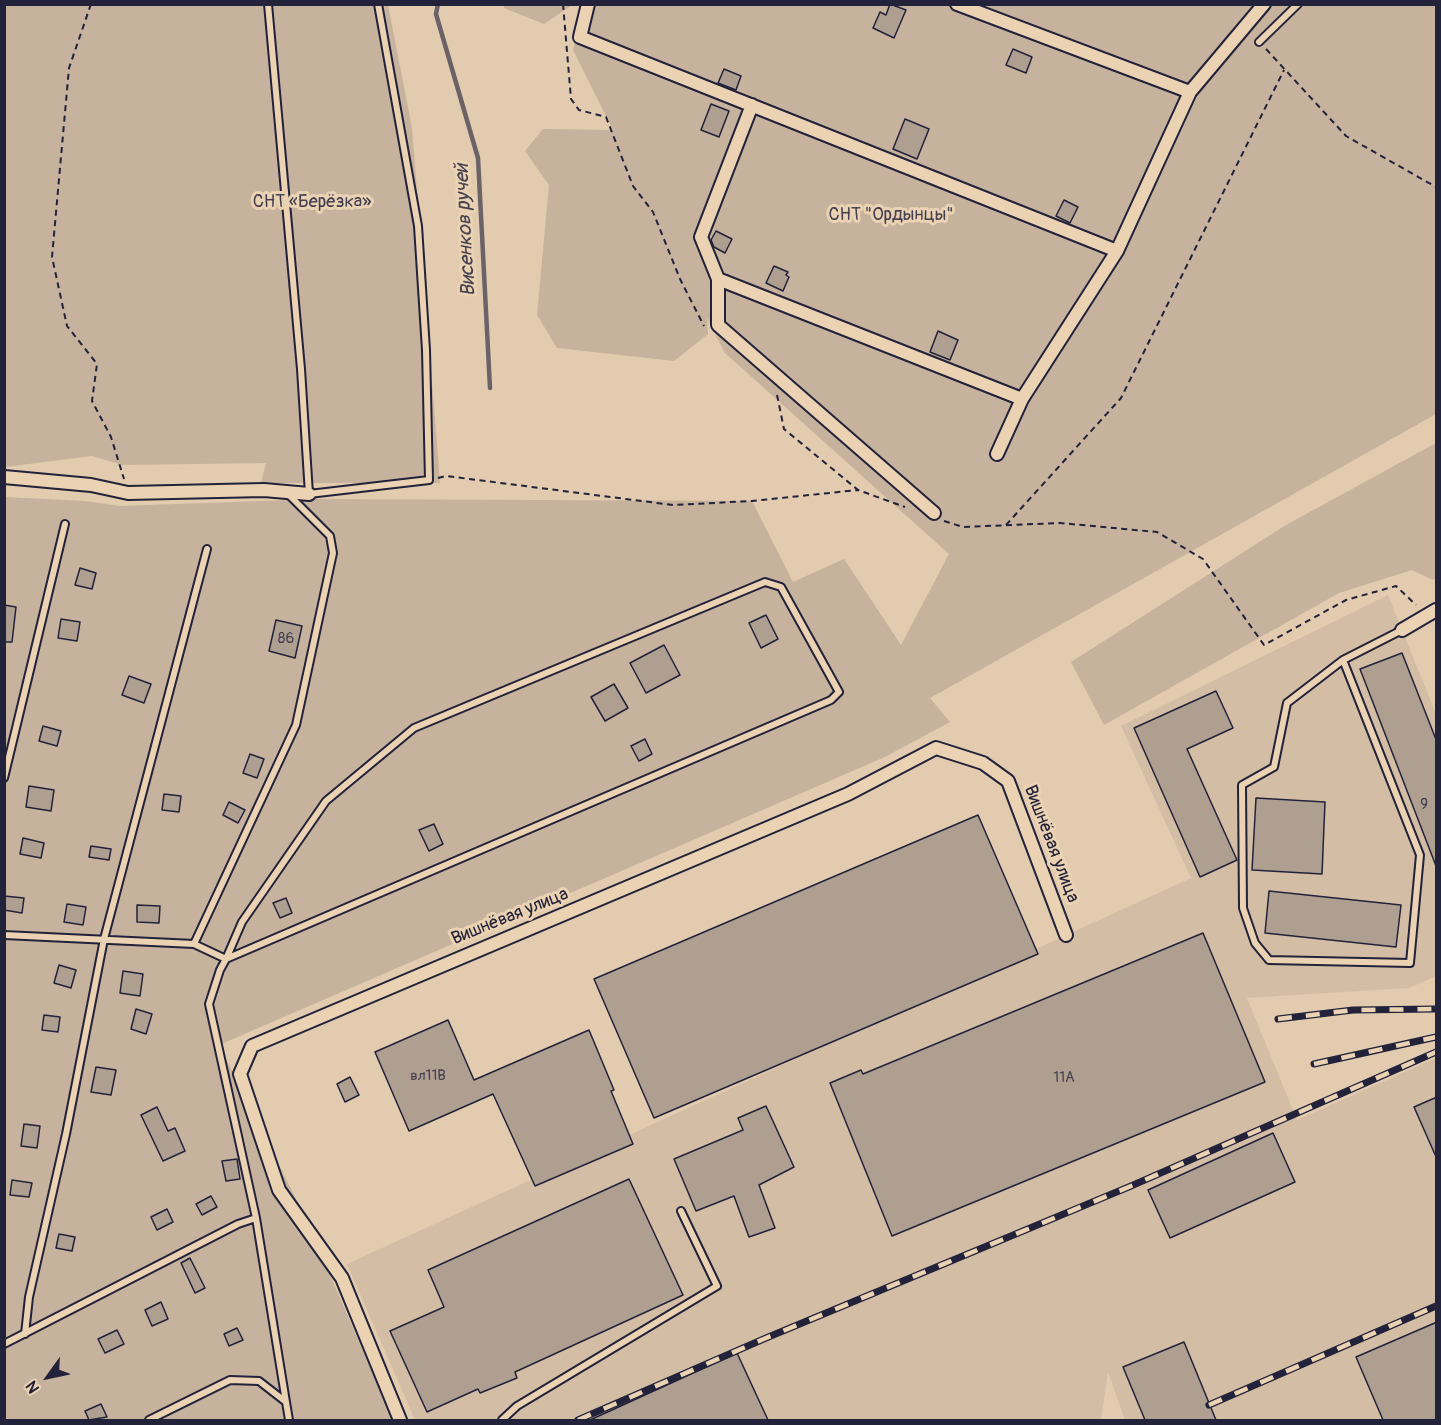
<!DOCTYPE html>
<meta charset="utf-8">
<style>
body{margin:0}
#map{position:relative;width:1441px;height:1425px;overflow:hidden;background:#e2cbae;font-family:Pangolin,sans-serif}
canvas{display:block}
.frame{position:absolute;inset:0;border:6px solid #22223b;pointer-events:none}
.north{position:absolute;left:18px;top:1347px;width:60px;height:60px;-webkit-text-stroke:4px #ead2b3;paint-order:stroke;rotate:237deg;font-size:16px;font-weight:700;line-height:24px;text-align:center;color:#22223b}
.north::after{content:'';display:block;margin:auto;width:21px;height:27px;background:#22223b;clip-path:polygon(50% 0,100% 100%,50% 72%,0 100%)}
</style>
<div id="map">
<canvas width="1441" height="1425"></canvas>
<div class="frame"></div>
<div class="north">N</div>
</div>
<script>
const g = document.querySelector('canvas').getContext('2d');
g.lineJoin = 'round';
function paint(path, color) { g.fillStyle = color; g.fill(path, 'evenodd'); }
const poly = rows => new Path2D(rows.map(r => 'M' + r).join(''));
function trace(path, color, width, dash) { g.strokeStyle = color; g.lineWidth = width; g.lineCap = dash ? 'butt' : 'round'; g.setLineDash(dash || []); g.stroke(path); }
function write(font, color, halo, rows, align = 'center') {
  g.font = font + ' Pangolin,sans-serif'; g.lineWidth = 6; g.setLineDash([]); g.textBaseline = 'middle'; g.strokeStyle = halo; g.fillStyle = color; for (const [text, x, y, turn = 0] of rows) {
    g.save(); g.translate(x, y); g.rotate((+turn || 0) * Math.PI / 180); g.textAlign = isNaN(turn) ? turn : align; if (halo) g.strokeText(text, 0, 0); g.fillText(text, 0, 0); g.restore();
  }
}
paint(poly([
 [1388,595,1436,714,1436,976,1409,988,1247,998,1297,1120,1436,1058,1436,1420,1125,1420,1108,1372,1101,1420,415,1420,347,1264,1191,878,1121,726]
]), '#d3bea5');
paint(poly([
 [4,5,388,5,412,128,440,483,261,483,266,463,122,465,92,456,5,467],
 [504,5,504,4,572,5,544,24,504,8],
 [584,5,1436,5,1436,414,930,698,950,722,885,757,219,1045,303,1213,393,1420,5,1420,4,497,85,501,120,506,318,499,752,501,793,582,844,559,901,645,949,554,725,353,707,318,708,334,674,361,557,348,537,315,549,185,525,151,543,129,613,130,573,50],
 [1436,443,1436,578,1433,580,1412,570,1339,593,1104,725,1071,662,1286,525]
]), '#c6b29d');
trace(poly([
 [438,4,436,14,478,158,490,388]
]), '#6b6267', 4.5);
const building = poly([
 [890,4,906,10,894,38,873,28,880,12,886,15,890,4],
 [1013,49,1032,57,1026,73,1006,65,1013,49],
 [724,69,741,76,736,90,718,83,724,69],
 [711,104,729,111,719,137,701,130,711,104],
 [905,119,929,129,917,159,893,149,905,119],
 [1064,200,1078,207,1070,223,1056,216,1064,200],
 [716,231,732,239,725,253,714,247,711,240,716,231],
 [774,266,788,272,786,275,789,277,783,291,766,283,774,266],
 [938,331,958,340,950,360,930,352,938,331],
 [80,568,96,573,92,589,75,585,80,568],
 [4,605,16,607,12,642,4,642,4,605],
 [766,615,778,639,761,648,749,623,766,615],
 [61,619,80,622,77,641,58,638,61,619],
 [276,620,302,626,295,658,269,651,276,620],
 [664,645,680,675,646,693,630,663,664,645],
 [1402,653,1437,742,1436,866,1360,669,1402,653],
 [129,676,151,684,144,703,122,695,129,676],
 [614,684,628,708,605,721,591,697,614,684],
 [1216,691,1233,728,1187,749,1237,860,1200,877,1134,728,1216,691],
 [43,726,61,731,57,746,39,741,43,726],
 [645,739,652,754,639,761,631,746,645,739],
 [250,754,264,759,257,778,243,773,250,754],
 [29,786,54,790,51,811,26,807,29,786],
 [164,794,181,796,179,812,162,810,164,794],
 [1256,798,1325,802,1322,874,1252,870,1256,798],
 [229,802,245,810,238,823,223,815,229,802],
 [978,815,1038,954,654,1118,594,979,978,815],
 [434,824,443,844,429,851,419,830,434,824],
 [23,838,44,843,41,858,20,854,23,838],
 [91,846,111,849,109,860,89,857,91,846],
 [1269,891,1401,905,1396,947,1265,933,1269,891],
 [4,896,24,898,22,913,4,910,4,896],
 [286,898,292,913,280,918,273,903,286,898],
 [67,904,86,907,83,925,64,922,67,904],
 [137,905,160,906,159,923,137,922,137,905],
 [1203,933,1265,1082,892,1236,830,1083,861,1070,863,1074,1203,933],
 [59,965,76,970,71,988,54,983,59,965],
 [123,971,143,974,140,996,120,993,123,971],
 [136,1009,152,1014,146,1034,131,1029,136,1009],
 [44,1015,60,1017,58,1032,42,1030,44,1015],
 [448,1020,474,1080,589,1030,614,1090,611,1091,633,1144,535,1186,493,1094,409,1131,375,1052,448,1020],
 [96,1067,116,1070,111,1095,91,1092,96,1067],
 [350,1077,359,1095,345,1102,337,1084,350,1077],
 [1437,1097,1437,1159,1414,1107,1437,1097],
 [766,1106,794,1167,759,1185,775,1228,749,1237,734,1196,696,1211,674,1159,743,1130,738,1118,766,1106],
 [157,1107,168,1131,175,1128,185,1151,163,1161,141,1115,157,1107],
 [24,1124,40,1126,37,1148,21,1146,24,1124],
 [1273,1133,1295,1182,1170,1238,1148,1190,1273,1133],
 [237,1159,240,1179,226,1181,222,1161,237,1159],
 [629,1179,683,1295,515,1372,517,1378,480,1393,478,1389,427,1412,390,1331,444,1307,428,1270,629,1179],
 [12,1180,32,1183,29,1197,10,1195,12,1180],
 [211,1196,217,1207,202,1215,196,1204,211,1196],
 [167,1209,173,1222,157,1230,151,1217,167,1209],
 [59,1234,75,1237,72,1251,56,1248,59,1234],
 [190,1258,205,1288,195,1293,181,1263,190,1258],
 [161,1302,168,1319,152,1326,145,1310,161,1302],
 [1437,1322,1437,1420,1383,1420,1356,1357,1437,1322],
 [237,1328,243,1340,229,1346,224,1334,237,1328],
 [117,1330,124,1344,105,1353,98,1339,117,1330],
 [1184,1342,1216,1420,1145,1420,1123,1367,1184,1342],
 [737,1353,768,1420,590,1420,737,1353],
 [101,1404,107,1417,89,1420,85,1411,101,1404]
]);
paint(building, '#af9f90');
trace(building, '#22223b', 1.5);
const service = poly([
 [268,4,301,369,309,494,429,480,426,350,418,226,378,4],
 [1259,42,1298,4],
 [1343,660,1420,855,1410,963,1269,960,1255,943,1243,908,1242,785,1274,767,1287,703,1343,660,1402,630],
 [4,778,65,524],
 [4,935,194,944,296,725,333,553,330,536,288,494],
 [194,944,226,959,831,700,839,692,781,587,765,582,414,728,326,801,242,922,226,959,220,970,209,1004,256,1218,286,1402],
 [25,1334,29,1297,66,1134,104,939,207,549],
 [4,1344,238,1224,256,1218],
 [149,1420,230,1380,259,1381,286,1402,289,1420],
 [502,1420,517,1406,717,1286,681,1211]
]);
const minor = poly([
 [588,4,580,37,1117,251],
 [957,4,1190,92],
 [752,105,701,237,718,279,1022,399],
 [718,279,718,325,934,513],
 [997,454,1022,399,1117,251,1190,92,1264,4],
 [4,477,91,485,128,493,264,490,309,494],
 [1402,630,1436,610],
 [400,1420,342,1278,279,1190,240,1074,252,1046,848,794,936,748,983,763,1008,781,1066,935]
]);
trace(service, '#22223b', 10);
trace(minor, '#22223b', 16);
trace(poly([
 [91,4,69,68,52,257,67,326,97,364,92,401,111,437,124,479],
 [563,4,571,99,579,110,606,117,633,186,653,212,680,279,704,326],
 [1266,49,1346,136,1436,187],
 [777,395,784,429,858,490,905,507],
 [438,478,446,476,673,505,752,501,858,490],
 [944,521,963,527,1060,523,1157,532,1203,559,1264,645,1346,600,1396,586,1416,605],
 [1006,525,1121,398,1284,70]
]), '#22223b', 2, [6, 4.5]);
trace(service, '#ead2b3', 6);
trace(minor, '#ead2b3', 12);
const rail = poly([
 [1278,1019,1353,1010,1436,1009],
 [1314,1064,1436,1037],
 [1209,1405,1436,1306],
 [578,1420,766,1338,1131,1186,1436,1052]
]);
trace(rail, '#22223b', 7);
trace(rail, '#ead2b3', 4.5, [14]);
write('15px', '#454150', null, [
 ["86",286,639],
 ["9",1424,805],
 ["вл11В",428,1076],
 ["11А",1064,1078]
]);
write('18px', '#433f4f', '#ead2b3', [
 ["СНТ «Берёзка»",312,202],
 ["СНТ \"Ордынцы\"",891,215]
]);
write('18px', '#22223b', '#ead2b3', [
 ["Вишнёвая улица",1051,844,69],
 ["Вишнёвая улица",510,917,-22]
]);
write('italic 20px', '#464251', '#ead2b3', [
 ["Висенков ручей",466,230,-93]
]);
</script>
